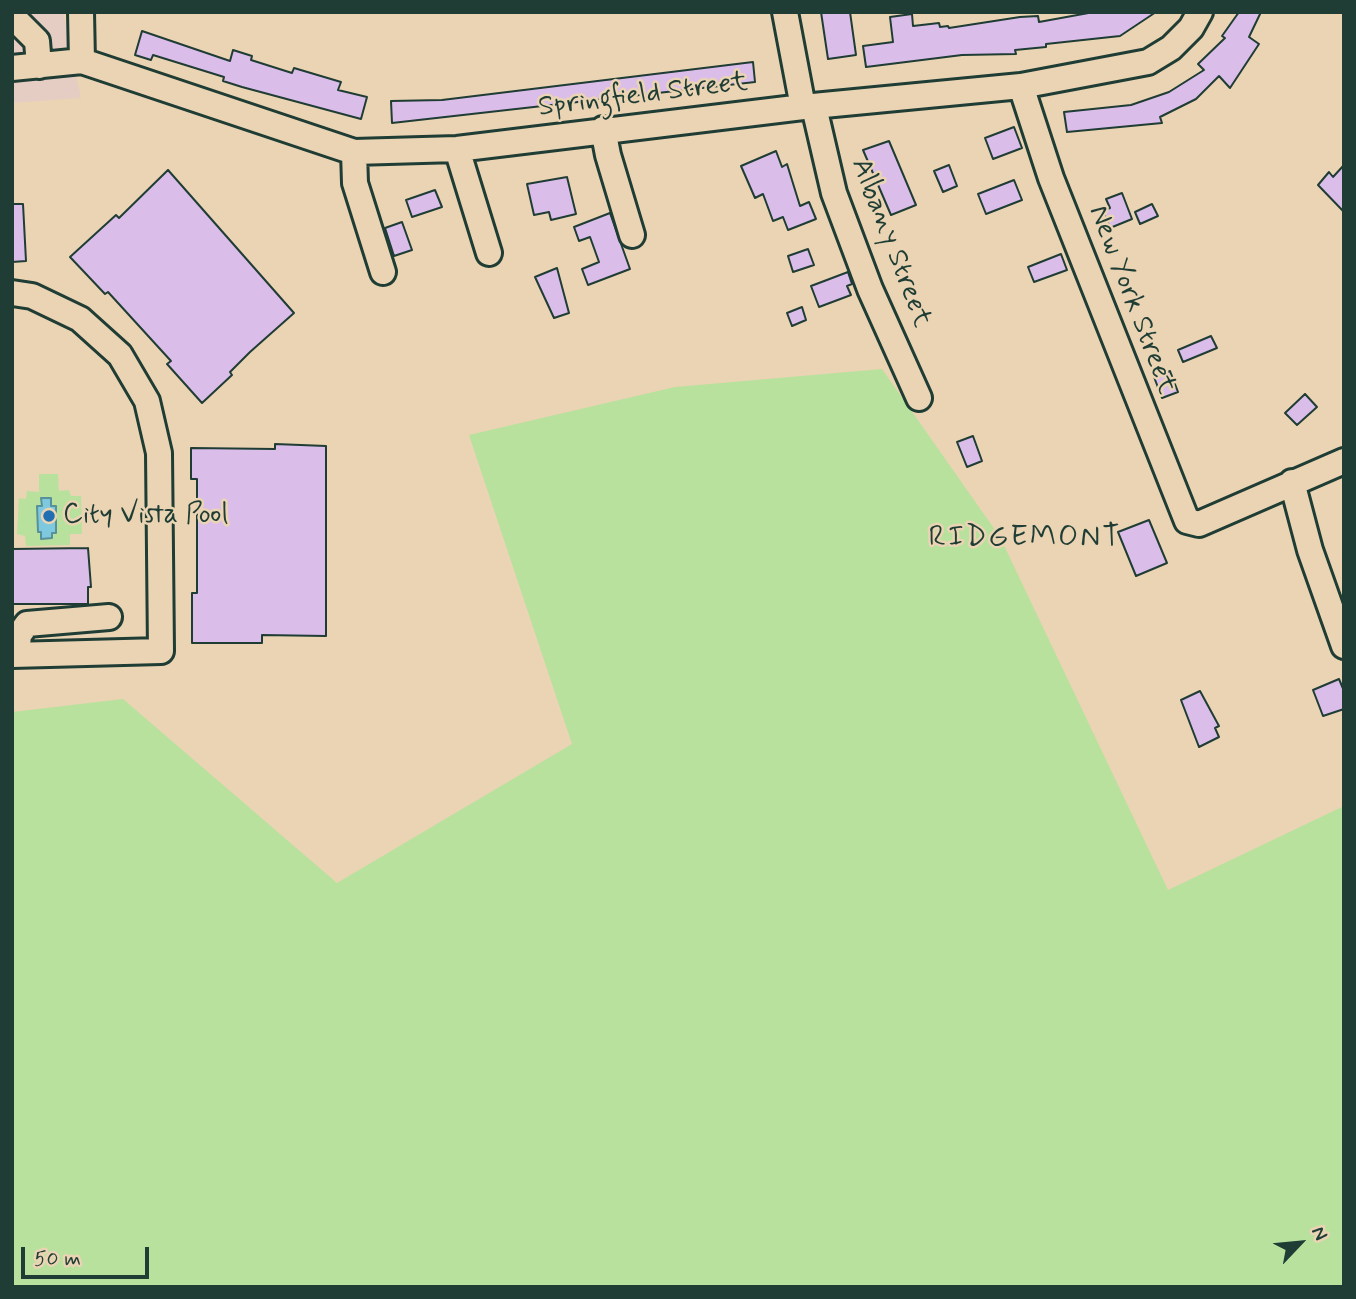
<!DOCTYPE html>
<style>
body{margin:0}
#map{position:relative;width:1356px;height:1299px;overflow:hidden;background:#ead4b3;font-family:Mynerve,sans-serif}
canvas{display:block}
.frame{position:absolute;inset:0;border:14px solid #1f3d34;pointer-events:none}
.north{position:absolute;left:1265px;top:1208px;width:70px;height:70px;-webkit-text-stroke:5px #ead4b3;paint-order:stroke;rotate:64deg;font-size:19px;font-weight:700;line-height:28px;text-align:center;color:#1f3d34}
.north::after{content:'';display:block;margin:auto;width:24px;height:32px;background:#1f3d34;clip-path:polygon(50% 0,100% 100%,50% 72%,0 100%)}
.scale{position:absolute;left:21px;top:1247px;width:128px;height:32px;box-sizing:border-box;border:4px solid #1f3d34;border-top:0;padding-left:9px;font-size:21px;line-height:24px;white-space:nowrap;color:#1f3d34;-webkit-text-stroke:5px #ead4b3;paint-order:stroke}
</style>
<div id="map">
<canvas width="1356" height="1299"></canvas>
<div class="frame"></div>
<div class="north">N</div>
<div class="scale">50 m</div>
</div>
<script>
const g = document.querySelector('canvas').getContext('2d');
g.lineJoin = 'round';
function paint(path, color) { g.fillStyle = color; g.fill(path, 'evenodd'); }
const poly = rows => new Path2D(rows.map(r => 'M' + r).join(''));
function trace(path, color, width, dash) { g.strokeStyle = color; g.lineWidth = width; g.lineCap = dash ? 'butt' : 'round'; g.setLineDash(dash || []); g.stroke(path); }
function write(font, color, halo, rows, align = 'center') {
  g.font = font + ' Mynerve,sans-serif'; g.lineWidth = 5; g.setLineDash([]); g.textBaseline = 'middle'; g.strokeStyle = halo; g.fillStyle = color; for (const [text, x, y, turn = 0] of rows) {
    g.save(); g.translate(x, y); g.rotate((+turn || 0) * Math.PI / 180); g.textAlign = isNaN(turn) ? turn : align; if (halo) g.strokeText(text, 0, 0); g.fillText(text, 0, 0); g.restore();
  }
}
paint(poly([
 [12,12,63,12,81,98,12,103]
]), '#e6cdc4');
paint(poly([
 [882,369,1000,537,1168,890,1344,806,1344,1287,12,1287,12,712,123,699,337,883,572,744,469,435,675,387],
 [39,474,58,474,59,491,69,490,71,496,81,496,82,534,70,534,70,545,26,546,25,536,17,534,19,498,26,499,27,491,39,492]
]), '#b8e19d');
const water = poly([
 [41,498,51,498,51,506,56,506,56,533,52,533,52,538,41,539,41,532,38,532,37,506,42,506,41,498]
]);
paint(water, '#7ec9de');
trace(water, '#58919a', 2);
const building = poly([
 [821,12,850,12,856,55,828,59,821,12],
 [1094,12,1156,12,1120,36,1046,44,1046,47,1015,50,1016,54,962,55,866,67,863,46,893,42,890,17,912,14,913,26,939,23,940,27,948,26,949,28,1020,17,1038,16,1039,22,1094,12],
 [1239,12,1261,12,1249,37,1259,44,1230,88,1219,76,1196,99,1160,117,1162,123,1067,132,1064,112,1131,105,1169,92,1204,70,1198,64,1225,38,1222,36,1239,12],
 [142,31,230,61,233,50,252,56,251,60,292,73,294,68,341,82,338,90,367,97,361,119,242,87,223,81,224,77,153,55,151,60,135,55,142,31],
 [753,62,755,82,392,123,391,101,442,100,753,62],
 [1014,127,1022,148,993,159,985,138,1014,127],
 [889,141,916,205,891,215,863,150,889,141],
 [776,151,782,167,787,164,800,206,809,202,816,219,788,230,783,217,773,221,763,194,755,198,741,166,776,151],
 [949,165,957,186,943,192,934,171,949,165],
 [1344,165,1344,212,1318,185,1329,172,1333,177,1344,165],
 [168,170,294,313,250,352,230,372,232,375,202,403,167,364,171,361,108,292,105,294,70,257,116,215,119,218,168,170],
 [567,177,576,214,551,220,549,212,534,215,527,184,567,177],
 [1014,180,1022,200,986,214,978,194,1014,180],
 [435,190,442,207,412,217,406,200,435,190],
 [1122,193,1132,219,1110,228,1103,211,1110,208,1106,199,1122,193],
 [12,204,23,204,26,261,12,262,12,204],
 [1152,204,1158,216,1140,224,1135,212,1152,204],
 [610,213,630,269,588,285,582,269,599,262,590,237,579,241,574,227,610,213],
 [402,222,412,250,394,256,385,228,402,222],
 [808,249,814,265,793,272,788,256,808,249],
 [1061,254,1067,270,1034,282,1028,267,1061,254],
 [557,268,569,313,554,318,535,277,557,268],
 [848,272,852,284,847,286,851,295,819,307,811,286,848,272],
 [802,307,806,320,792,326,787,313,802,307],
 [1211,336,1217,348,1183,362,1178,350,1211,336],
 [1170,371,1178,392,1162,398,1154,377,1170,371],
 [1305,394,1317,407,1297,425,1285,413,1305,394],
 [973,436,982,461,967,467,957,442,973,436],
 [275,444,326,446,326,636,262,635,262,643,192,643,192,593,197,593,197,479,191,479,191,448,275,449,275,444],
 [1149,520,1167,563,1136,576,1118,532,1149,520],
 [88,548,91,587,88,587,88,604,12,604,12,549,88,548],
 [1339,679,1344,691,1344,709,1323,716,1313,690,1339,679],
 [1200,691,1219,726,1215,728,1219,737,1199,747,1181,700,1200,691]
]);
paint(building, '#dbbdea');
trace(building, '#1f3d34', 2);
const minor = poly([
 [81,12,82,61],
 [785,12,803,107],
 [12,16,37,41,39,66],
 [12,68,82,61,354,152,457,149,803,107,1021,86,1148,62,1171,48,1191,28,1200,12],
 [1021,86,1051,178,1187,521,1199,524,1344,461],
 [814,107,834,193,870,289,919,398],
 [603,129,608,155,632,235],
 [457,149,489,253],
 [354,152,355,183,383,272],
 [12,293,32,296,80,319,120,355,147,401,159,453,161,651,12,655],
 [1292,482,1310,550,1344,646],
 [17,655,19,635,27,624,109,617]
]);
trace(minor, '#1f3d34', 30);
trace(minor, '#ead4b3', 24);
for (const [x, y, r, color] of [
 [49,516,7,"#1f6fb2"]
]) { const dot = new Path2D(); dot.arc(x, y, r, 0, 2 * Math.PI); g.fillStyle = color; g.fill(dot); trace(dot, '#ead4b3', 2.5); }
write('28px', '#1f3d34', '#ead4b3', [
 ["Springfield Street",643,96,-7],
 ["Albany Street",890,243,69],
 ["New York Street",1131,300,69]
]);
write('28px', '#1f3d34', '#ead4b3', [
 ["City Vista Pool",63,516]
], 'left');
g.letterSpacing = '2px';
write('30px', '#1f3d34', '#ead4b3', [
 ["RIDGEMONT",1025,539]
]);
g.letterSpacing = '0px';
</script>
